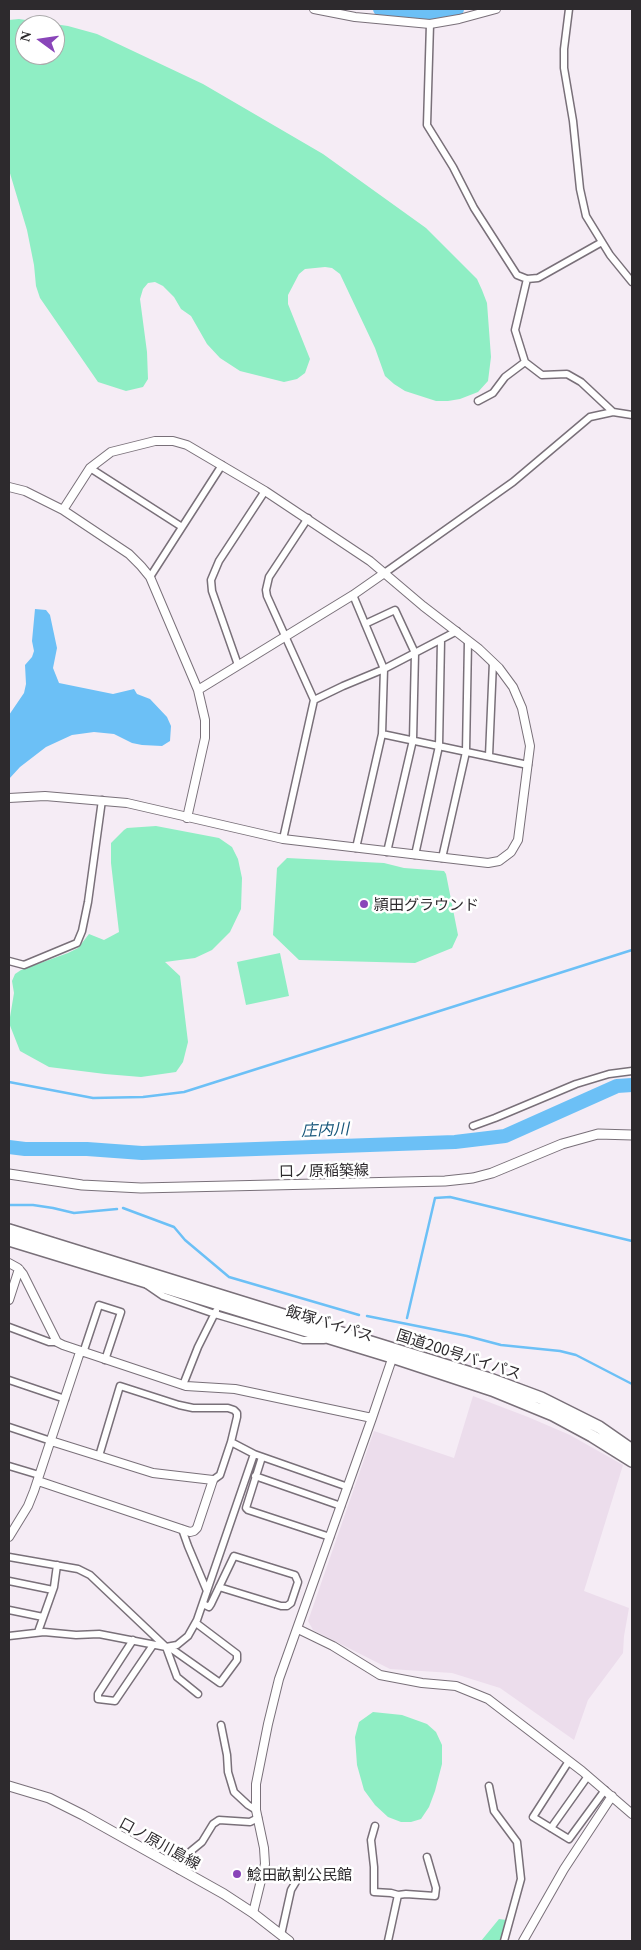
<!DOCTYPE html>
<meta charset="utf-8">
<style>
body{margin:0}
#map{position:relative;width:641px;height:1950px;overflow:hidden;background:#f5ecf5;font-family:Georgia,serif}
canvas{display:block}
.frame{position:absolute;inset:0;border:10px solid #2d2a2d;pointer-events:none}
.north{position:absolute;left:15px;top:15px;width:50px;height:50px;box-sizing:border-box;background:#fff;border:1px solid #abaaab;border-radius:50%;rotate:284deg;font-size:14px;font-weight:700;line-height:20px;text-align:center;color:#2d2a2d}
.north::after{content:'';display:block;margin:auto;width:18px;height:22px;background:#8945b9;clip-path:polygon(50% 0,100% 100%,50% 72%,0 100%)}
</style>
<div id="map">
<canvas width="641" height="1950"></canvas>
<div class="frame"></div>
<div class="north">N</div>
</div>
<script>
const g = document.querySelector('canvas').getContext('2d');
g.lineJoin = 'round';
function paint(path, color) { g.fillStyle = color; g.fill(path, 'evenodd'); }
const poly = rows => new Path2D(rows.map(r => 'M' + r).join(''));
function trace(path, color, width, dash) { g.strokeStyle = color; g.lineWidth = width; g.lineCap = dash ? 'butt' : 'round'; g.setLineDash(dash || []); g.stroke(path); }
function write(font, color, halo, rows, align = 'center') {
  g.font = font + ' Georgia,"Noto Sans JP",serif'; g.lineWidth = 5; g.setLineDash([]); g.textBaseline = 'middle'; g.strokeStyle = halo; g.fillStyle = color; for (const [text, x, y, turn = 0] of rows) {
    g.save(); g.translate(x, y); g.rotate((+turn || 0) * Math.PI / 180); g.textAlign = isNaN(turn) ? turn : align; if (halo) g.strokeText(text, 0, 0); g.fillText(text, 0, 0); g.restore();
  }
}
paint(poly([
 [473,1396,528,1417,570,1435,623,1465,584,1591,629,1608,624,1636,623,1653,588,1700,574,1740,500,1688,452,1673,390,1669,313,1630,308,1621,374,1431,454,1458]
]), '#ecddec');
paint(poly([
 [19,19,68,26,97,34,203,84,323,154,426,228,477,279,482,290,487,303,491,357,488,381,478,392,460,399,448,401,436,401,405,391,394,384,385,376,375,348,340,274,332,268,325,267,305,269,299,274,288,295,288,304,310,359,305,373,297,379,284,382,240,371,220,358,207,344,191,316,181,309,174,297,163,286,155,282,148,283,143,289,140,299,147,352,148,379,143,387,126,391,98,382,40,298,36,286,34,265,27,230,9,170,9,20],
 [25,25,55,25,55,55,25,55],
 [156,826,219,838,232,847,238,859,242,878,241,909,230,932,212,950,195,958,165,962,180,976,188,1042,183,1062,176,1072,141,1077,105,1074,49,1067,20,1051,9,1023,14,993,12,981,15,974,21,970,68,953,78,948,89,934,104,940,119,932,111,863,111,843,124,830,127,828],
 [287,858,384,863,404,868,444,871,446,874,458,935,452,948,415,963,299,960,273,935,277,868],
 [280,953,289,996,246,1005,237,962],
 [373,1712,402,1715,427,1724,436,1732,442,1745,442,1764,435,1791,429,1807,421,1819,411,1822,401,1822,388,1817,375,1805,364,1790,357,1765,355,1737,359,1722],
 [499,1919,507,1920,501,1941,481,1941]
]), '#8feec4');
paint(poly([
 [35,609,46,610,50,615,57,648,53,668,59,683,113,694,134,689,137,694,150,699,167,717,171,726,170,741,162,746,142,745,132,743,114,734,94,732,72,735,46,747,20,767,9,779,9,715,24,693,26,684,25,665,32,657,34,651,32,641]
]), '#6cc0f6');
trace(poly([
 [9,1082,93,1098,143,1097,184,1092,632,950],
 [9,1205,33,1205,53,1208,74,1213,117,1209],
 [123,1208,174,1227,185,1240,229,1277,359,1315],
 [367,1316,467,1336,501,1345,560,1351,576,1355,632,1384],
 [407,1318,435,1198,450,1197,632,1241]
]), '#6cc0f6', 2.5);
trace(poly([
 [380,9,426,14,457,9],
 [9,1147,25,1149,87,1149,142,1153,455,1142,505,1136,617,1086,632,1085]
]), '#6cc0f6', 14);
const minor = poly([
 [569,9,564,49,564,68,573,121,580,189,586,216,610,255,632,282],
 [430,24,427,125,453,167,474,208,517,275,527,279,538,278,602,242],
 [527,279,515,330,525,362,542,375,567,374,581,382,613,412],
 [478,401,493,393,505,377,525,362],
 [90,468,182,527],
 [308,518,269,577,266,590,267,596,314,700],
 [383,574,513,482,590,417,613,412,632,415],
 [150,577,222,465],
 [353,595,384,669,457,631],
 [365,624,395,610,415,653,413,740,387,852],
 [238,665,212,591,211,580,219,561,265,491],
 [382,734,528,765],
 [489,756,493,662],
 [283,839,314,700,343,686,384,669,382,734,356,848],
 [415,855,439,746,441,640],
 [442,858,466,752,468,641],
 [9,961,24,965,77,943,82,931,88,902,102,800],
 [473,1126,495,1118,576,1084,609,1074,632,1071],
 [147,1285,163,1296,215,1314,303,1340,324,1340],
 [9,1327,49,1342,57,1342],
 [83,1353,99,1305,121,1312,105,1360],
 [9,1380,65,1399],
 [183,1385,198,1347,216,1311],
 [9,1427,51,1441],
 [99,1456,120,1386,179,1405,193,1408,228,1408,234,1410,237,1413,237,1417,231,1442,254,1454],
 [262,1457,246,1508,248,1510,330,1537],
 [9,1466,39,1475],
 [255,1476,341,1506],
 [213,1480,220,1475,231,1442],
 [182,1529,188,1546,207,1591],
 [9,1557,78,1569,90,1575,166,1647,177,1677,198,1694],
 [9,1581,53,1590],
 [203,1604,209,1607,211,1604,234,1556,295,1575,298,1582,291,1603,287,1606,281,1606,219,1587],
 [9,1610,43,1617],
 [38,1632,54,1587,57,1565],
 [9,1636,44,1632,76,1635,99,1634,166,1647,177,1645,188,1636,197,1620,254,1454,348,1487],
 [133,1640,98,1694,98,1699,115,1701,153,1645],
 [169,1647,220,1683,237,1660,237,1654,196,1623],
 [221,1725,227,1755,228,1772,234,1792,248,1805,256,1810],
 [569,1761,533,1817,569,1839,605,1790],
 [489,1786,494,1811,517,1842,520,1870,521,1879,504,1941],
 [375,1826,371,1840,374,1867,374,1892,391,1893,398,1895,388,1941],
 [551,1828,588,1776],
 [179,1870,191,1851,202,1842,213,1824,219,1820,250,1822,258,1818],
 [398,1895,406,1894,435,1896,436,1888,427,1857],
 [281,1935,291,1890,297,1880]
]);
const tertiary = poly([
 [314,9,355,17,430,24,459,19,496,9],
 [9,487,25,491,63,510,129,554,141,566,150,577,198,690,205,720,205,738,187,818],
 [198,690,353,595,383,574],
 [9,798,45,796,127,803,283,839,488,863,499,861,511,852,518,840,530,746,522,708,513,687,499,668,479,649,423,606,370,561,265,491,187,445,173,441,155,441,111,452,90,468,63,510],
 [9,1263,18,1268,23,1274,57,1342,63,1345,186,1386,235,1389,372,1418],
 [9,1300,19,1269],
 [38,1481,190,1532,194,1531,197,1528,213,1480,153,1473,51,1441],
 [9,1537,28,1506,34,1491,80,1352],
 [298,1629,333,1646,380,1675,422,1683,456,1686,488,1699,582,1771,632,1814],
 [253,1913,265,1864,264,1848,256,1810,256,1784,268,1724,279,1679,372,1418,394,1353],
 [523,1941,564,1869,612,1796]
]);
const secondary = poly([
 [9,1174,82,1185,141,1188,445,1181,473,1178,492,1173,562,1144,598,1134,632,1135],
 [9,1786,49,1798,83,1815,224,1894,253,1913,289,1941]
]);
const trunk = poly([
 [9,1230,490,1379,541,1398,599,1427,632,1450],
 [9,1240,392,1357,492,1390,553,1415,592,1436,632,1461]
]);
trace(minor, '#797079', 9);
trace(tertiary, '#797079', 10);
trace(secondary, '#797079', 11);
trace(trunk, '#797079', 14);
trace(minor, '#fff', 6);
trace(tertiary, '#fff', 8);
trace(secondary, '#fff', 9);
trace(trunk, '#fff', 11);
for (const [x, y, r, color] of [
 [364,904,5,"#8945b9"],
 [237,1874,5,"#8945b9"]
]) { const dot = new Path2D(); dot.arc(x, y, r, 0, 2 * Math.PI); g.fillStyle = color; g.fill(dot); trace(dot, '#fff', 2); }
write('15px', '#2d2a2d', '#fff', [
 ["頴田グラウンド",374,904],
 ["鯰田畝割公民館",247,1874]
], 'left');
write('15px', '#2d2a2d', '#fff', [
 ["口ノ原稲築線",324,1170,-1],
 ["飯塚バイパス",330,1323,17],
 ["国道200号バイパス",459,1354,18],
 ["口ノ原川島線",160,1843,29]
]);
write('italic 16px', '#18577b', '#fff', [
 ["庄内川",325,1129,-2]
]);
</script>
